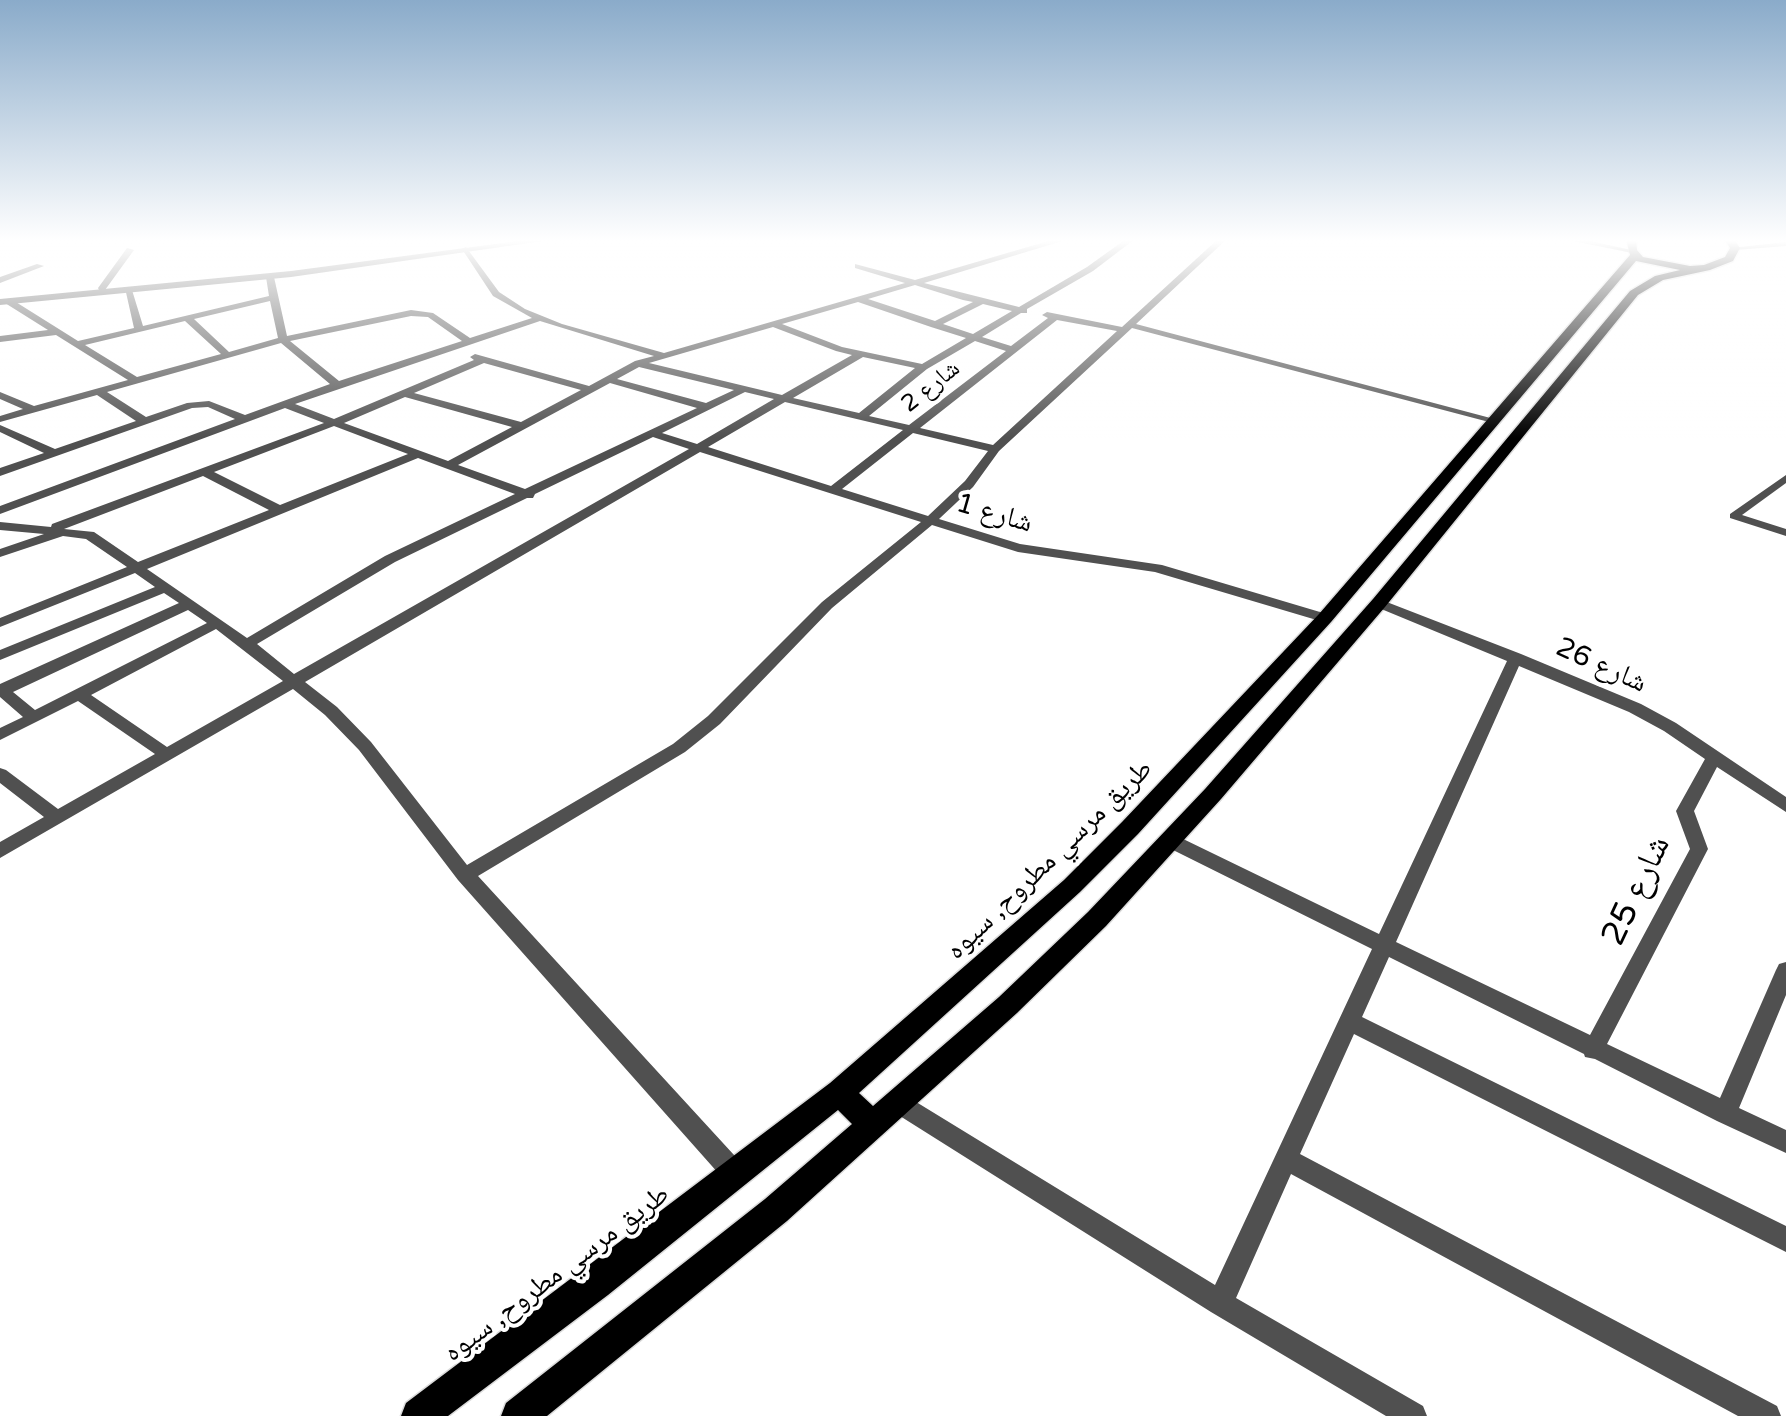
<!DOCTYPE html>
<meta charset="utf-8">
<style>
body{margin:0}
canvas{display:block;background:#fff}
</style>
<canvas width="1786" height="1416"></canvas>
<script>
const g = document.querySelector('canvas').getContext('2d');
g.lineJoin = 'round';
const poly = rows => new Path2D(rows.map(r => 'M' + r).join(''));
function trace(path, color, width, dash) { g.strokeStyle = color; g.lineWidth = width; g.lineCap = dash ? 'butt' : 'round'; g.setLineDash(dash || []); g.stroke(path); }
function paint(path, color) { g.fillStyle = color; g.fill(path, 'evenodd'); }
function write(font, color, halo, rows, align = 'center') {
  g.font = font + ' "Varela Round","Noto Naskh Arabic",sans-serif'; g.lineWidth = 8; g.setLineDash([]); g.textBaseline = 'middle'; g.strokeStyle = halo; g.fillStyle = color; for (const [text, x, y, turn = 0] of rows) {
    g.save(); g.translate(x, y); g.rotate((+turn || 0) * Math.PI / 180); g.textAlign = isNaN(turn) ? turn : align; if (halo) g.strokeText(text, 0, 0); g.fillText(text, 0, 0); g.restore();
  }
}
const primary = poly([
 [1626,239,1636,239,1637,250,1643,257,1690,266,1704,265,1725,257,1730,248,1724,239,1734,239,1740,248,1733,261,1710,270,1663,280,1638,295,1385,607,1221,799,1106,926,1017,1013,787,1221,547,1416,501,1416,506,1403,765,1199,852,1124,838,1110,608,1295,448,1416,401,1416,406,1403,830,1083,1064,880,1122,822,1319,614,1630,255,1626,239],
 [1636,261,1680,270,1655,276,1630,291,1373,599,1205,789,1088,912,999,997,873,1106,859,1093,1080,892,1138,834,1331,622,1636,261]
]);
trace(primary, '#dbdbdb', 3);
paint(poly([
 [1786,475,1786,483,1742,515,1786,529,1786,536,1730,518,1730,514,1786,475]
]), '#505050');
paint(poly([
 [1055,239,1069,239,924,283,1019,307,1087,267,1126,239,1135,239,1093,271,1027,309,1027,313,1021,313,982,337,1011,346,1048,318,1042,315,1047,312,1122,327,1218,239,1227,239,1136,324,1498,420,1489,422,1132,328,999,451,973,487,939,519,1020,544,1162,565,1330,615,1332,618,1330,621,1320,621,1155,572,1018,552,932,525,832,608,720,724,685,752,478,876,745,1167,748,1175,745,1183,736,1186,727,1183,458,880,359,750,325,715,293,689,0,858,0,842,44,817,0,783,0,768,6,770,58,809,155,754,78,701,0,740,0,728,23,717,0,697,0,684,179,603,164,593,0,660,0,650,155,587,135,573,0,627,0,618,127,567,86,539,63,536,0,557,0,549,44,534,0,530,0,522,51,527,52,524,324,423,285,408,0,514,0,506,235,419,208,407,192,408,0,476,0,468,44,453,0,432,0,425,55,449,136,421,97,395,0,422,0,416,23,409,0,399,0,392,34,406,128,380,56,335,0,342,0,336,48,330,5,303,5,299,11,299,78,341,134,328,125,288,132,290,143,326,269,296,266,277,270,274,274,277,287,336,411,310,433,313,470,338,532,318,493,296,462,249,466,247,499,292,525,309,562,324,664,353,905,283,855,268,855,264,915,280,1055,239],
 [915,285,963,300,973,302,935,321,868,299,915,285],
 [270,301,278,338,229,352,194,319,270,301],
 [858,302,931,327,966,338,922,364,842,347,782,324,858,302],
 [983,304,1012,311,973,334,943,324,983,304],
 [411,316,428,317,462,341,339,381,290,341,411,316],
 [1057,320,1117,331,993,445,920,428,1057,320],
 [185,321,221,354,137,377,85,345,185,321],
 [540,321,654,356,635,361,589,386,475,354,470,357,474,360,334,419,295,404,540,321],
 [773,327,836,351,852,355,782,395,649,363,773,327],
 [975,341,1006,351,909,425,869,416,927,369,975,341],
 [281,343,330,384,245,415,209,401,187,403,146,417,107,392,281,343],
 [863,357,915,368,859,413,793,398,863,357],
 [484,363,581,390,521,422,414,393,484,363],
 [639,367,734,390,706,403,617,379,639,367],
 [610,383,697,408,525,489,458,465,610,383],
 [745,392,774,399,697,444,662,433,745,392],
 [405,397,512,427,448,461,344,423,405,397],
 [785,402,903,430,831,486,708,447,785,402],
 [334,426,408,454,280,505,214,472,334,426],
 [913,433,988,451,965,481,928,516,842,489,913,433],
 [653,437,689,449,294,674,257,644,395,562,527,498,533,498,535,494,653,437],
 [700,452,921,522,822,602,708,716,673,744,467,865,371,742,337,707,305,682,700,452],
 [418,458,515,494,385,556,247,638,147,569,418,458],
 [203,476,269,510,138,562,94,532,64,529,203,476],
 [188,610,207,623,35,710,13,692,188,610],
 [216,629,283,681,167,747,91,695,216,629],
 [127,248,134,250,105,290,99,290,98,288,127,248],
 [37,264,44,266,0,283,0,277,37,264],
 [1379,599,1521,654,1641,704,1676,723,1786,797,1786,812,1717,767,1694,811,1708,849,1607,1044,1720,1098,1776,970,1779,964,1786,962,1786,995,1739,1108,1786,1130,1786,1153,1717,1121,1595,1059,1585,1057,1584,1054,1389,957,1362,1017,1786,1226,1786,1252,1354,1034,1300,1154,1777,1406,1781,1416,1738,1416,1291,1174,1236,1298,1423,1406,1427,1416,1386,1416,1211,1312,892,1111,889,1104,892,1097,900,1094,908,1097,1215,1285,1372,949,1165,846,1162,841,1165,836,1171,834,1177,836,1379,934,1507,661,1374,606,1372,603,1379,599],
 [1519,666,1629,712,1664,731,1705,759,1676,811,1690,849,1590,1035,1396,942,1519,666]
]), '#505050');
paint(poly([
 [533,239,557,239,291,277,0,305,0,299,291,271,533,239],
 [1563,239,1581,239,1636,251,1632,253,1563,239],
 [1786,242,1786,246,1735,250,1731,248,1786,242]
]), '#505050');
paint(primary, '#000');
const sky = g.createLinearGradient(0, 0, 0, 438);
sky.addColorStop(0, '#8aabca');
sky.addColorStop(0.55, '#fff');
sky.addColorStop(1, '#ffffff00');
g.fillStyle = sky;
g.fillRect(0, 0, 1786, 438);
write('24px', '#000', '#fff', [
 ["شارع 2",931,387,-39]
]);
write('28px', '#000', '#fff', [
 ["شارع 1",994,514,16],
 ["شارع 26",1601,666,24],
 ["طريق مرسي مطروح, سيوه",1050,860,-44],
 ["طريق مرسي مطروح, سيوه",557,1274,-37]
]);
write('34px', '#000', '#fff', [
 ["شارع 25",1637,891,-65]
]);
</script>
